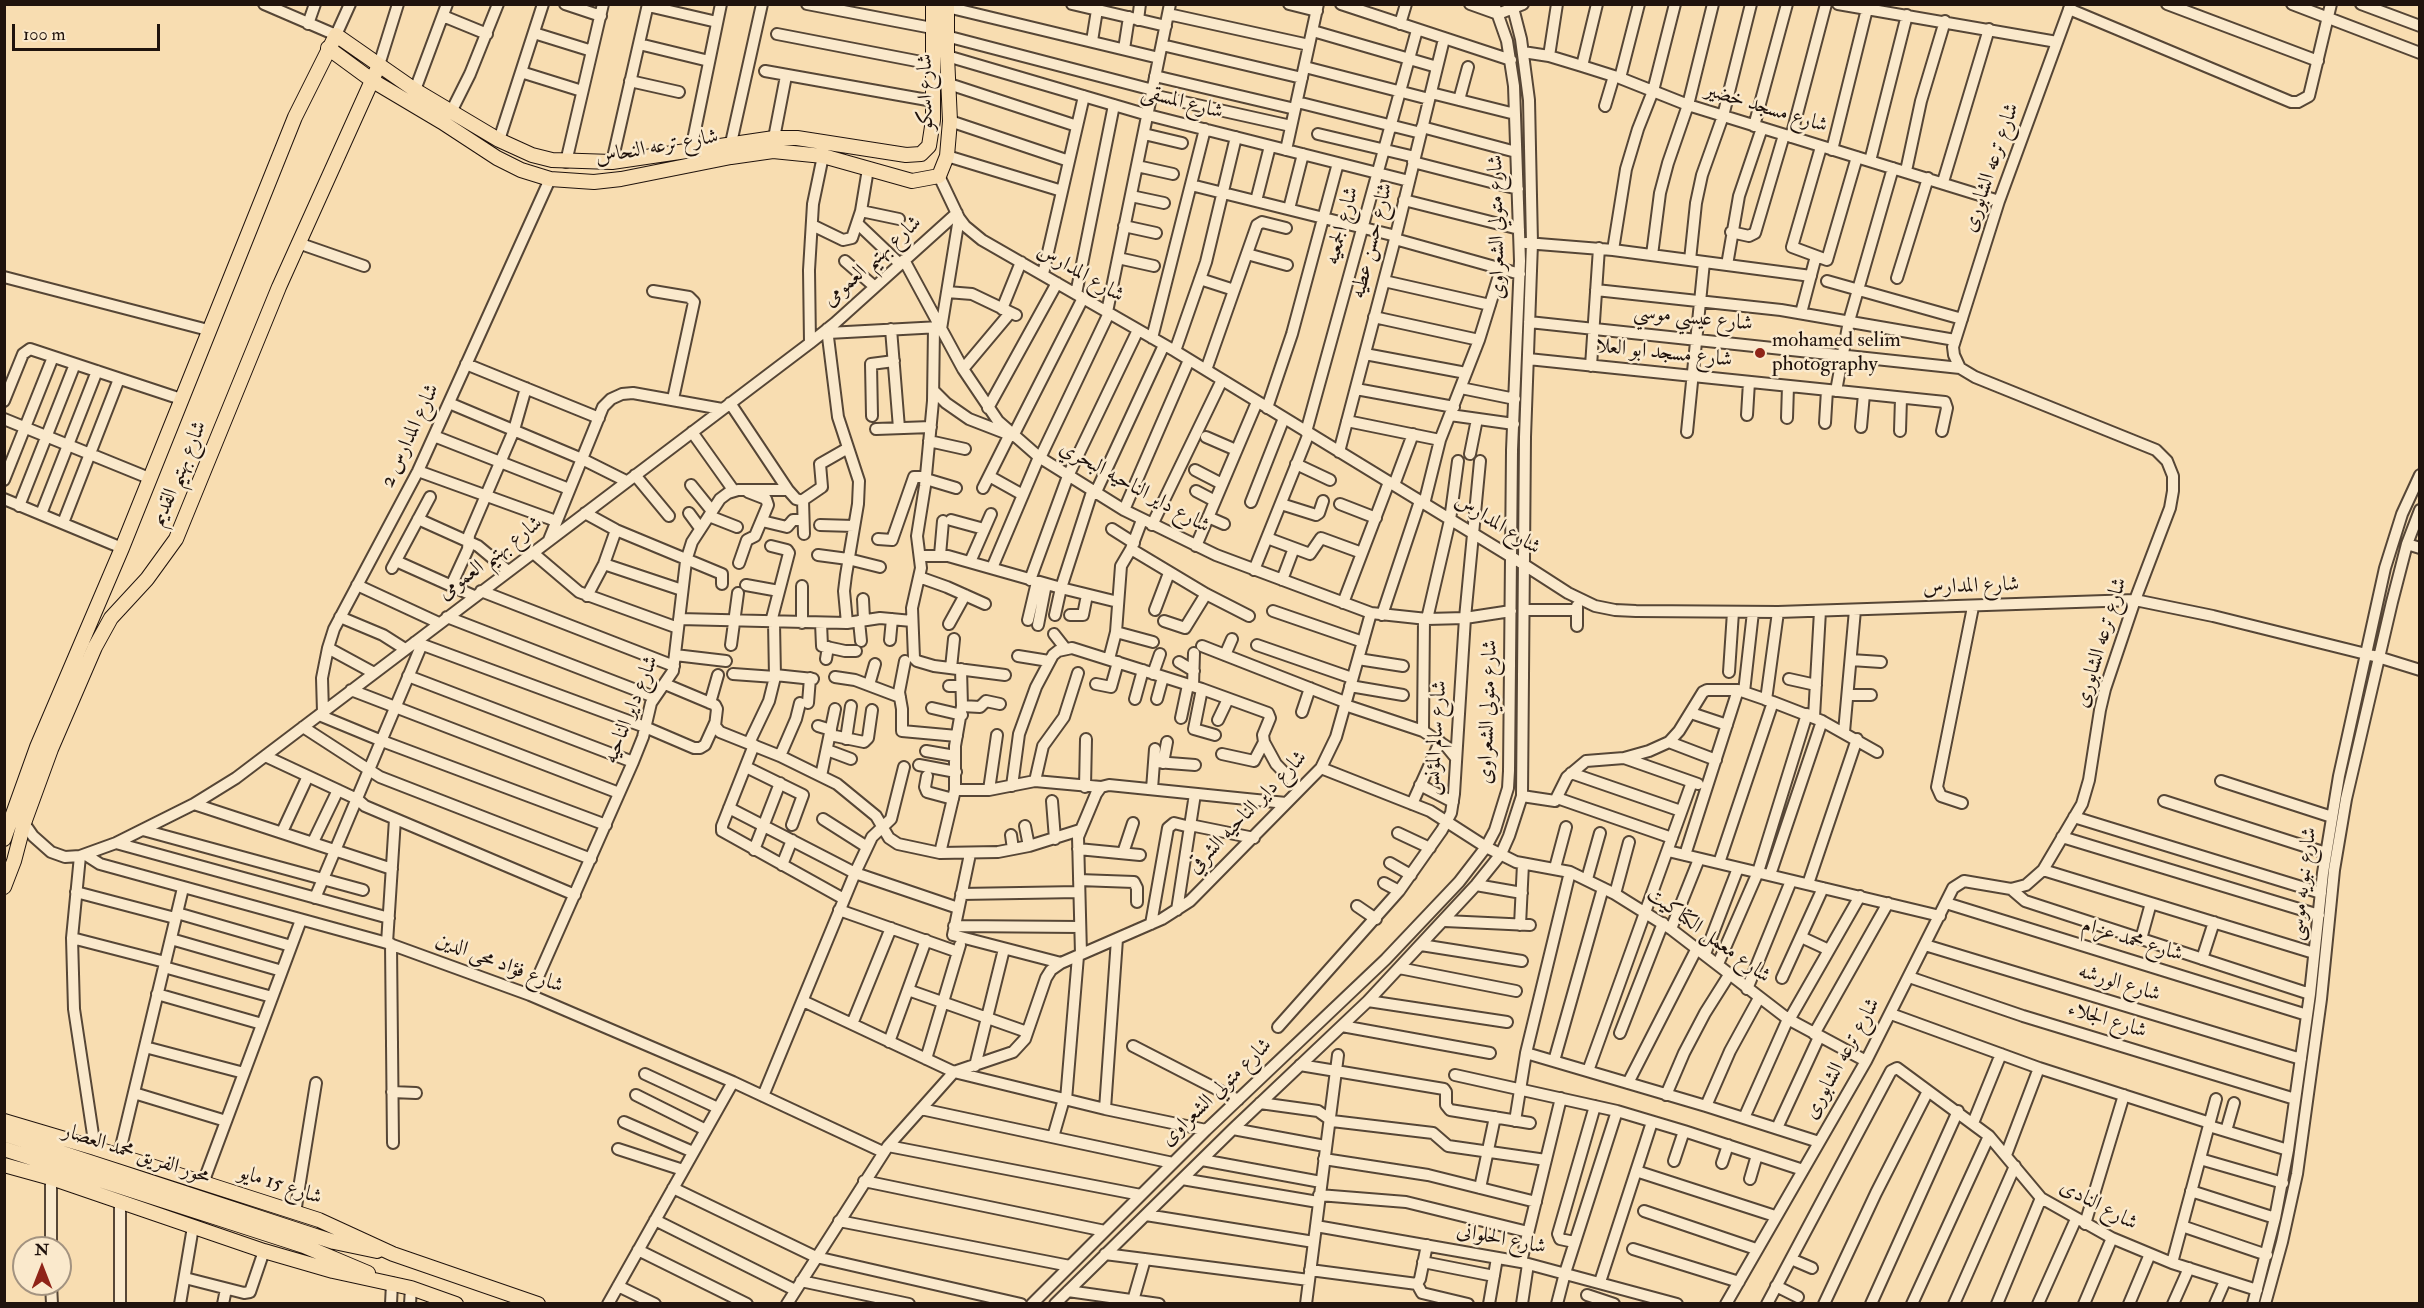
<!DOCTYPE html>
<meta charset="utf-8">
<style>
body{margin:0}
#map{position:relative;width:2424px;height:1308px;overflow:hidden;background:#f8ddb1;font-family:"IM FELL Double Pica",serif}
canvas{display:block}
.frame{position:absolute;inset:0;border:6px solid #20130d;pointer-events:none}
.north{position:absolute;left:12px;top:1236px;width:60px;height:60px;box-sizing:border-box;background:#fae9cc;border:2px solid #a39380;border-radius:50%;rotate:0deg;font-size:16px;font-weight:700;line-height:24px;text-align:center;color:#20130d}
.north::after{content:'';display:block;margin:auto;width:21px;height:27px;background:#8f2418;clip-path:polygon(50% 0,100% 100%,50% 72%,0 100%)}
.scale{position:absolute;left:12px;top:24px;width:148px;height:27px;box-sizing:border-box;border:3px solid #20130d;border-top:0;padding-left:8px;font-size:18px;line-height:21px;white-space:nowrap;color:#20130d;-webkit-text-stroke:4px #fae9cc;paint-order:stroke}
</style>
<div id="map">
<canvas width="2424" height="1308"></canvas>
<div class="frame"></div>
<div class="north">N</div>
<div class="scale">100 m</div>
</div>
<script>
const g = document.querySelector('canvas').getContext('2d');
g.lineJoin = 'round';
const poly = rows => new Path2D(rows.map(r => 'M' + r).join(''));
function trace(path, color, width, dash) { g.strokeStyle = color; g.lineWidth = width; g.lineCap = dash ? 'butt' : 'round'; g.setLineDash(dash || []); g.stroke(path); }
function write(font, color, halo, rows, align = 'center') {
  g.font = font + ' "IM FELL Double Pica",Amiri,serif'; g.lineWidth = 5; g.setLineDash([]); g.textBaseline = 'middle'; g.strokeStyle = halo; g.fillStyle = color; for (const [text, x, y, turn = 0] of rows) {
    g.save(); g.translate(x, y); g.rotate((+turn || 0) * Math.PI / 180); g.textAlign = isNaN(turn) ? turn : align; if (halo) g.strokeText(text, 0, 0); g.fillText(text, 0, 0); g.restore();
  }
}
const minor = poly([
 [264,4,336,35,350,4],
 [565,4,601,16],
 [807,4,932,28],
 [1072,4,1166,26],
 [1289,4,1317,11],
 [1341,4,1511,60],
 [1470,4,1498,14,1523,4],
 [1838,4,2057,42],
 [2167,4,2318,61],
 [2292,4,2420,53],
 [2361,4,2420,26],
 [648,6,717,22],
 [947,7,1159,58],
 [2069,9,2291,102,2298,102,2309,96,2331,4],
 [1168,14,1309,45],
 [443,16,487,34],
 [1138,20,1140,4],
 [308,24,315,4],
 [1400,24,1406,4],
 [1313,31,1437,67],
 [534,33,592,51],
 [777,34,932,64],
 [946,36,1153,90],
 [1092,41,1097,10],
 [639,44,709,61],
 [1162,45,1302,78],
 [1124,49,1129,17],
 [1523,52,1549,56,1582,66,1620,78,1688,105,1999,201],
 [947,56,1148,115,1409,181],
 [1549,56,1557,4],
 [379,65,398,4],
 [1582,66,1597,4],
 [1305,67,1429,99],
 [765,71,933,101],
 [521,72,582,91],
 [1155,76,1295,109],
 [1620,78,1639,4],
 [630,81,679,92],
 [949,84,1077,126],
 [415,90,447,4],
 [1431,93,1515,114],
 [1152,95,1291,126],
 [1459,100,1468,67],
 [1297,102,1421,133],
 [1605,106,1614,76],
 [451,112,470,74,498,4],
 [950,121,1069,161],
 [1754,126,1787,4],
 [1422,127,1516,152],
 [1144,134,1182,143],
 [1318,134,1415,157],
 [1791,137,1826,4],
 [774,138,786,76],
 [499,140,543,4],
 [731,143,762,4],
 [1821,147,1792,247,1827,260,1857,157],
 [691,150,721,4],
 [1286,150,1318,4],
 [1832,150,1867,9],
 [947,156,1062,191],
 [1870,161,1907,15],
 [566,162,603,4],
 [612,162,648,4],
 [1413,162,1518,189],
 [1137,166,1173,174],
 [1906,171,1921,101,1945,21],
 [939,176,959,218,965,226,982,240,1175,351,1523,564,1568,593,1595,606,1615,610,1636,611,1778,612,2135,600,2213,616,2378,657,2420,670],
 [1943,182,1989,29],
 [1191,185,1396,236],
 [1131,196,1164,203],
 [1404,200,1519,229],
 [1256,201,1270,146],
 [1289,209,1303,154],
 [861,211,899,219],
 [858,224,900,264],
 [812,225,843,240,852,238,861,211,868,169],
 [1124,226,1156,233],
 [1731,232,1749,236,1755,233,1784,135],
 [1395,239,1520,274],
 [298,243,364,266],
 [1526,243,1613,250,1811,276],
 [1613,250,1626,169,1638,129,1653,91,1675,4],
 [1247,254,1287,265],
 [1652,255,1660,193,1668,163,1688,105,1713,4],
 [1118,258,1154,266],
 [904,260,963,369,998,421,1039,457,1124,510,1216,555,1371,613,1427,619,1465,618,1511,611],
 [1690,260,1696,203,1702,175,1723,116,1751,4],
 [845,261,875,287],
 [1727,265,1739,196,1762,128],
 [1043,274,1084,96],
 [4,277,208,330],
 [1897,278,1928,178],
 [1200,279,1234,290],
 [1384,281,1490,305],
 [1827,281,1962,319],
 [1596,290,1781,310,1955,340],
 [653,291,689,297,694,302,673,399],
 [947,292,972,294,1016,315],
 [1076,294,1114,105],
 [1002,309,1021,262],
 [1107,312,1170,4],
 [1801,313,1816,256],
 [1374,317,1479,340],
 [1529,322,1960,368],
 [934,327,933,401,925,486,917,536,921,568,912,608,914,658,917,661,934,666,1005,675],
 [827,329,838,417,859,481,858,504,846,575,844,591,847,623],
 [891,329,899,428],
 [941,329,959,218],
 [828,333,940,327],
 [1152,338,1205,129],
 [810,343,809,270,813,204,823,156],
 [1175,351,1206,262,1236,137],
 [1365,354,1466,373],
 [1528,359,1945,402,1947,408,1942,431],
 [466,364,599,418],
 [1591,366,1599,248],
 [963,369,1010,313],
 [1206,370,1257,225,1262,222,1286,228],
 [1461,388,1515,399],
 [1356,389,1454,407],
 [934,391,946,403,969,419,1013,436,1083,298],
 [1836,391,1849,321,1893,168],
 [4,401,23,354,30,349,181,399],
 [449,403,582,459,626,481],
 [730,403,788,490,796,499,803,501],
 [988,408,1057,283],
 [1267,408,1292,334,1338,163],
 [1450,415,1514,424],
 [1747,415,1749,382],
 [872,416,871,364,894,361],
 [1787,418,1788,386],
 [4,419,149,478],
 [1347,421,1440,440],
 [1825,423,1827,390],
 [1861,427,1864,394],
 [876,429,931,427],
 [1900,431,1901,398],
 [692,432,734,491],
 [1306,432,1417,30],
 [1687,432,1704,262],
 [434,436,569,489],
 [1206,437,1236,450],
 [929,441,965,449],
 [1339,452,1395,239,1444,39],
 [1470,454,1477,419],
 [1040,458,1109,313],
 [1296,464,1330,480],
 [1195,470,1222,484],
 [418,471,556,521],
 [635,475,669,516],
 [989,476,1023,495],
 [926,479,956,488],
 [4,480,53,357],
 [691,485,712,511],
 [1394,485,1413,434],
 [983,488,1010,434],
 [1196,491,1215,501],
 [1095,494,1164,345],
 [4,499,122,548],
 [1251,502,1284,418],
 [1281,504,1316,515,1319,513,1323,501],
 [1340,504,1376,518],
 [1424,504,1440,440,1479,340,1501,269],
 [19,506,75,364],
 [1124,510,1189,360],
 [585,513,616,530,722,574,722,584],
 [689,513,700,528],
 [41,514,97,371],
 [709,516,737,527],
 [1208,517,1224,524],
 [418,519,478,546,508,571],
 [951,520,984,529],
 [762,521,787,527,793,520,803,520],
 [63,523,119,379],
 [820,525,854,526],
 [1152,525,1222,380],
 [1112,529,1134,543],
 [804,534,803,500,822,487,820,464,848,448],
 [1267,538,1310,554,1321,538,1362,553],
 [878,539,892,540,914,477,926,477],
 [549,540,603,407,611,399,622,394,633,393,722,409],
 [2407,544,2420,548],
 [1196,546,1257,402],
 [1131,549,1206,594,1249,616],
 [532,552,579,592,678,628],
 [818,555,848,559],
 [940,555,943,521],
 [920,556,948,556,1061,588,1118,602],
 [848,559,880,567],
 [396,561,474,596],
 [970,562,991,514],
 [739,563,747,540,755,536,768,505,766,499,748,492],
 [604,564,682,590],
 [392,568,430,497],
 [992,568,1039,457],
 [1254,570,1309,433],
 [919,577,947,587,985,604],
 [1030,580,1068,476,1138,330],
 [1282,580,1294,548],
 [357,585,439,623],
 [746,585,779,591],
 [451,586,468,549,469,535,514,430,526,388],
 [802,586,802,623],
 [481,591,674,666],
 [587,596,604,564,616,530],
 [863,599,864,619],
 [1343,603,1389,482],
 [1155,610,1169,573],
 [1524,610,1577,610],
 [1273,611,1363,642],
 [1055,615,1061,588,1092,492],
 [1070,615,1083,615,1087,595],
 [1382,615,1420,501],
 [340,617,383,635,405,649],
 [447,617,654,697],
 [679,619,847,623,880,618,912,621],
 [1427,619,1450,520,1458,461],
 [1028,620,1037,582],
 [859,621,861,641],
 [1164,621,1185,628,1206,594],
 [771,622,789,553,787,550,771,546],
 [821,623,822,646,845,651,856,651],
 [949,624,965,595],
 [1038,625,1046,584],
 [1577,626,1577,606],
 [1116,632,1153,642],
 [1054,634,1065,648],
 [890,640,892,619],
 [415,642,645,727,694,748,700,748,705,745,715,723],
 [731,645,738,593],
 [1257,645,1352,678],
 [1202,646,1345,702],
 [328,648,374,673],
 [675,655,726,661],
 [1225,655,1232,639],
 [1018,656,1049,661],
 [826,659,828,647],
 [1109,659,1116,632,1121,566,1131,549,1142,520],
 [1358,659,1403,666],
 [1851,660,1881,662],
 [905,661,899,692,902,709,902,731,957,736],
 [1179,662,1194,671],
 [951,668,954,639],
 [1729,672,1733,612],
 [733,674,775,677],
 [1153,674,1160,654],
 [775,675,813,679],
 [408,676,633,762],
 [835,677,855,680,900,697],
 [1789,679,1816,685],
 [665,684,715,705,717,709,715,726,720,732,780,756,837,784,876,816,889,838,898,844,940,853,998,852,1029,846,1080,830],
 [1096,684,1111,687,1118,662],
 [869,685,875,664],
 [949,686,961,686],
 [1193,686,1194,653],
 [1350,686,1403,695],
 [1202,689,1194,729,1215,735],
 [351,690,619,793],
 [1744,692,1753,612],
 [1848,695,1871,695],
 [1135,699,1143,670],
 [1157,699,1163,677],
 [1766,700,1778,612],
 [710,703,718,675],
 [808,703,810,678],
 [1345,705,1423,731,1447,747,1456,758],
 [962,706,980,707,986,701,1000,704],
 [932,708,962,715],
 [323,712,322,678,328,648,334,629,418,471,550,179],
 [1302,712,1310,688],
 [1691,713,1727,725],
 [319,715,382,741,606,825],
 [1814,717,1820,611],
 [1181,718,1188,685],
 [1218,720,1228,699],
 [818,726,831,730],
 [303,727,380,777,591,859],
 [1423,731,1424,619],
 [1844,732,1855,610],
 [830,735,864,742,868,738,872,710],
 [846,739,851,706],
 [1669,742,1716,760],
 [749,743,769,701,775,677,774,622],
 [754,745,722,826,722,831,844,899],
 [827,750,851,759],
 [926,751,955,756],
 [1222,754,1254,761,1264,742],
 [265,756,357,799,365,806,575,895],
 [780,756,796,719,800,703],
 [1624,758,1698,784],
 [1156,762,1195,765],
 [1163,763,1167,742],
 [919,765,956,772],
 [746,767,803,795,792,825],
 [1321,768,1430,811,1486,847,1516,862,1570,872,1615,894,1671,929,1788,1019,1866,1061],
 [1571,773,1681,811],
 [821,776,835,709],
 [927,776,925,787,927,792,953,799],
 [1035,781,1043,746,1064,717,1078,673],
 [2221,781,2332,817],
 [1420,785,1453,802],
 [1012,786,1019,734,1036,687,1053,655,1058,651,1072,648,1202,689,1268,713,1270,718,1263,735,1264,742,1276,764,1300,789],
 [1085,787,1086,739],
 [1152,789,1155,749],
 [955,790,989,790,1035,781,1101,787],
 [989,790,997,735],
 [1522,796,1555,801,1567,777,1586,761,1624,758,1649,751,1669,742,1679,731,1703,692,1707,690,1738,690,1773,702,1822,721,1877,752],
 [1557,798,1672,838],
 [1052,801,1055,839],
 [2164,801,2326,853],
 [1962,803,1941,796,1937,787,1973,607],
 [194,804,392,869],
 [1412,804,1440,742],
 [729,808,855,873,958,908],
 [2074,817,2321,893],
 [823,819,867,847],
 [24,823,33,836,51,852,65,857,80,856,116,843,194,804,236,778,810,343,835,323,957,213],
 [1190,825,1254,838],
 [1025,826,1029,846],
 [143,830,363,890],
 [282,832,308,776],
 [1398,833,1430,848],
 [1011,835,1013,849],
 [2062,837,2319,915],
 [313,842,338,790],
 [116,843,389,918],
 [1078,849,1140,855],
 [754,850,780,783],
 [1668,851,1940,916],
 [940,853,955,790,955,746,962,706,961,669],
 [1123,853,1133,823],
 [970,854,953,935,1061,963],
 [86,855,100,864,387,943,530,995,733,1082,883,1152],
 [1685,855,1738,690],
 [80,856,72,938,74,1009,95,1148],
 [1390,863,1411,875],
 [1719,863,1773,702],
 [782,865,792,840],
 [1555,868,1566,827],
 [2043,870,2314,953],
 [1770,875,1822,721],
 [1587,879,1600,833],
 [1079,880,1134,882,1137,888,1137,902],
 [1384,883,1399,891],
 [1808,884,1857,739],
 [1476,885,1522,893],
 [2011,889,2025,901,2310,994],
 [76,892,175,918],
 [961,894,1079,892],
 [1615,894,1629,842],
 [315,898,422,644],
 [1946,903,2307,1015],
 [1357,906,1376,919],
 [839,910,958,952],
 [1177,910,1195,794],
 [177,913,291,946],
 [1445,921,1530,925],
 [1151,924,1168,828,1174,823,1190,827],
 [1520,925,1523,864],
 [954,926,1080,927],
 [1671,929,1699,859],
 [1801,937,1829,950],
 [72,938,165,962],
 [171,939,282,971],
 [2141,939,2151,903],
 [387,943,395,819],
 [391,944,393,1143],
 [1421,945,1522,961],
 [1925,945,2301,1059],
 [1081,954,1078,837,1096,794,1101,787,1109,785,1286,803],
 [1705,954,1738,868],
 [2202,959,2214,922],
 [1718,964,1758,872,1807,714],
 [164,967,272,997],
 [1399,968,1516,991],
 [1909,977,2023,1016,2295,1099],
 [1782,978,1823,888],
 [1747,989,1791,881],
 [908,990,1027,1032],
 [157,994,262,1024],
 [530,995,633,762,643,737,651,703,673,671,686,561,692,542,720,499,728,493,738,490,788,490],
 [803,1001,954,1072,1105,1109,1206,1130],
 [1368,1001,1507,1022],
 [1891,1014,2039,1068,2210,1123],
 [1789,1020,1860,896],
 [852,1024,891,928],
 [1342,1026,1490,1053],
 [1278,1027,1399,891,1442,830,1451,813,1454,794,1465,618,1480,461],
 [1620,1033,1663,923],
 [1814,1034,1888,903],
 [889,1042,926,940],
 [1133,1046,1238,1100],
 [145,1047,244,1073],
 [1526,1053,1706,1106,1819,1142],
 [926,1059,960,945],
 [1554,1061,1603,888],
 [1300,1065,1444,1089,1446,1092,1446,1105,1450,1110,1530,1123],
 [975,1066,1004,949],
 [1588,1071,1692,782],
 [954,1072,1013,1052,1025,1039,1046,978,1051,970,1061,963,1162,919,1190,901,1321,768,1336,737,1371,613],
 [645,1074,718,1108],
 [1455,1075,1617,1111,1684,1131,1803,1170],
 [1628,1083,1697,948],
 [392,1092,416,1093],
 [134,1093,226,1121],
 [636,1095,706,1130],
 [1666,1095,1684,1053,1705,1013,1729,975],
 [763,1096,855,873,872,837,891,819,904,767],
 [1066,1100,1078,956],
 [1260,1103,1318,1111,1332,1121,1433,1133,1448,1146,1546,1160],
 [1706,1106,1730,1051,1759,998],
 [921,1109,1173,1163],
 [1105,1109,1117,939],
 [1744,1118,1788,1019],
 [1515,1121,1526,1053,1570,872],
 [624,1122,693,1152],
 [1973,1123,2001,1054],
 [2209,1126,2288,1150],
 [1777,1128,1819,1037],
 [1233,1129,1325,1146],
 [2226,1131,2234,1103],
 [1053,1137,1064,1099],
 [888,1146,1141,1195],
 [618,1149,683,1170],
 [119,1155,183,888],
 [2006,1155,2039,1068],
 [1324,1159,1428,1175,1536,1202],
 [2200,1159,2283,1183],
 [1202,1160,1321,1182],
 [1674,1161,1684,1131],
 [1722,1163,1728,1145],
 [1636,1171,1775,1216],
 [51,1178,51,1248],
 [1182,1179,1318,1202],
 [1750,1179,1757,1155],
 [864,1181,1105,1231],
 [203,1183,301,920],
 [673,1188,816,1257,1021,1304],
 [1480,1188,1495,1117],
 [2191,1191,2275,1218],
 [1319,1195,1406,1202,1528,1232],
 [1644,1211,1756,1249],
 [295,1213,316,1083],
 [1146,1215,1314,1242],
 [655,1220,795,1290],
 [839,1221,1070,1266],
 [2085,1224,2124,1095],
 [1316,1226,1521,1262,1677,1304],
 [2182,1226,2267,1255],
 [1574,1242,1560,1239,1558,1234,1595,1106],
 [1633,1249,1739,1282],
 [638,1250,747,1304],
 [1105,1254,1309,1280],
 [1791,1259,1812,1268],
 [1423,1262,1494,1276],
 [1521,1262,1561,1098],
 [2172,1263,2216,1099],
 [1310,1270,1417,1284,1420,1279,1427,1245],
 [185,1278,244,1293,250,1292,264,1251],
 [801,1281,909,1304],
 [1600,1282,1652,1122],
 [51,1284,52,1304],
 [1417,1284,1422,1293,1468,1304],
 [618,1286,655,1304],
 [1776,1286,1798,1297],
 [1068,1291,1159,1304],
 [1587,1295,1614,1304],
 [120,1304,120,1202],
 [180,1304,193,1227],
 [223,1304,226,1289],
 [391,1304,392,1283],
 [410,1304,411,1288],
 [608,1304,733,1082],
 [787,1304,888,1146,954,1072],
 [1032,1304,1206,1130,1386,959,1459,882,1486,847,1495,830,1508,788,1509,771,1512,450,1520,261,1514,86,1507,41,1494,4],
 [1055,1304,1233,1129,1368,1001,1476,885,1501,854,1509,836,1522,796,1525,437,1532,243,1529,100,1521,39,1512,4],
 [1132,1304,1145,1259],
 [1306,1304,1338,1055],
 [1489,1304,1497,1258],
 [1522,1304,1528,1264],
 [1557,1304,1565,1273,1617,1111],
 [1726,1304,1866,1061,1953,888,1964,881,2011,889,2026,885,2043,870,2082,804,2089,780,2100,710,2105,689,2135,600,2170,508,2173,491,2173,476,2167,461,2156,450,1975,377,1960,368,1954,355,1953,347,1999,201,2071,4],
 [1767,1304,1891,1071,1897,1068,1989,1136,2041,1198,2112,1238,2172,1263,2257,1290],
 [1824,1304,1876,1193,1928,1091],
 [1871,1304,1958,1111],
 [1912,1304,1989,1136],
 [1954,1304,2015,1166],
 [1997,1304,2041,1198],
 [2038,1304,2076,1219],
 [2084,1304,2112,1238],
 [2129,1304,2150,1254],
 [2173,1304,2189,1268],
 [2215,1304,2225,1281],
 [2253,1304,2275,1218,2288,1150,2310,994,2323,873,2339,776,2385,568,2402,514,2420,475],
 [2265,1304,2282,1242,2297,1174,2321,999,2334,870,2346,799,2392,602,2407,544,2420,510]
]);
const major = poly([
 [328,48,373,81,442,122,497,158,521,170,550,179,594,182,621,179,731,157,773,151,823,156,912,181,939,176,947,156,950,121,947,56,947,4],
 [4,839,37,747,122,548,295,117,336,35,415,90,499,140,532,155,552,160,612,162,774,138,797,138,906,155,921,154,929,146,933,120,933,4],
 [4,887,14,861,24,823,51,749,95,647,111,618,147,579,176,539,279,287,379,65],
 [4,1121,95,1148,319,1220,393,1254,538,1304],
 [4,1134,334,1242,377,1251],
 [4,1149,304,1246,368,1273],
 [4,1165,51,1178,264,1251,333,1271,411,1288,456,1304]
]);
trace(minor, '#564636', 14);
trace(major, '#20130d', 16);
trace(minor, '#fae9cc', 10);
trace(major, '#f8ddb1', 14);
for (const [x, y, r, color] of [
 [1760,353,6,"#8f2418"]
]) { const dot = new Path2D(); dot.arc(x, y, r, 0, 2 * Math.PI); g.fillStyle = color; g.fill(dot); trace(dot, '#fae9cc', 2); }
write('21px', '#20130d', '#fae9cc', [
 ["شارع اسكو",927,92,-91],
 ["شارع المسقى",1182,103,15],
 ["شارع مسجد خضير",1766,109,17],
 ["شارع ترعه النحاس",657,148,-10],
 ["شارع ترعه الشابورى",1992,168,-71],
 ["شارع الجمعيه",1343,226,-75],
 ["شارع متولي الشعراوى",1498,227,-91],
 ["شارع حسن عطيه",1373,241,-76],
 ["شارع بهتيم العمومى",873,262,-42],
 ["شارع المدارس",1080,274,30],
 ["شارع عيسي موسي",1693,319,6],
 ["شارع مسجد ابو العلا",1664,354,6],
 ["شارع المدارس 2",411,436,-65],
 ["شارع بهتيم القديم",180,474,-67],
 ["شارع داير الناحيه البحري",1134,488,29],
 ["شارع المدارس",1497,525,32],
 ["شارع بهتيم العمومى",491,559,-37],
 ["شارع المدارس",1971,587,-2],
 ["شارع ترعه الشابورى",2102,643,-73],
 ["شارع داير الناحيه",632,710,-68],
 ["شارع متولي الشعراوى",1489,712,-88],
 ["شارع سالم المؤنس",1437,738,-86],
 ["شارع داير الناحيه الشرقي",1248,813,-46],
 ["شارع نبويه موسى",2304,884,-83],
 ["شارع معمل الكتاكيت",1708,936,36],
 ["شارع محمد عزام",2132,941,17],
 ["شارع فؤاد محى الدين",499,964,21],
 ["شارع الورشه",2119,984,17],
 ["شارع الجلاء",2107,1021,17],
 ["شارع ترعه الشابورى",1843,1059,-61],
 ["شارع متولي الشعراوى",1217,1093,-44],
 ["محور الفريق محمد العصار",136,1155,18],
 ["شارع 15 مايو",280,1186,18],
 ["شارع النادى",2098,1206,28],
 ["شارع الحلوانى",1501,1240,11]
]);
write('21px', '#20130d', '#fae9cc', [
 ["mohamed selim",1772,341],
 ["photography",1772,365]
], 'left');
</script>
